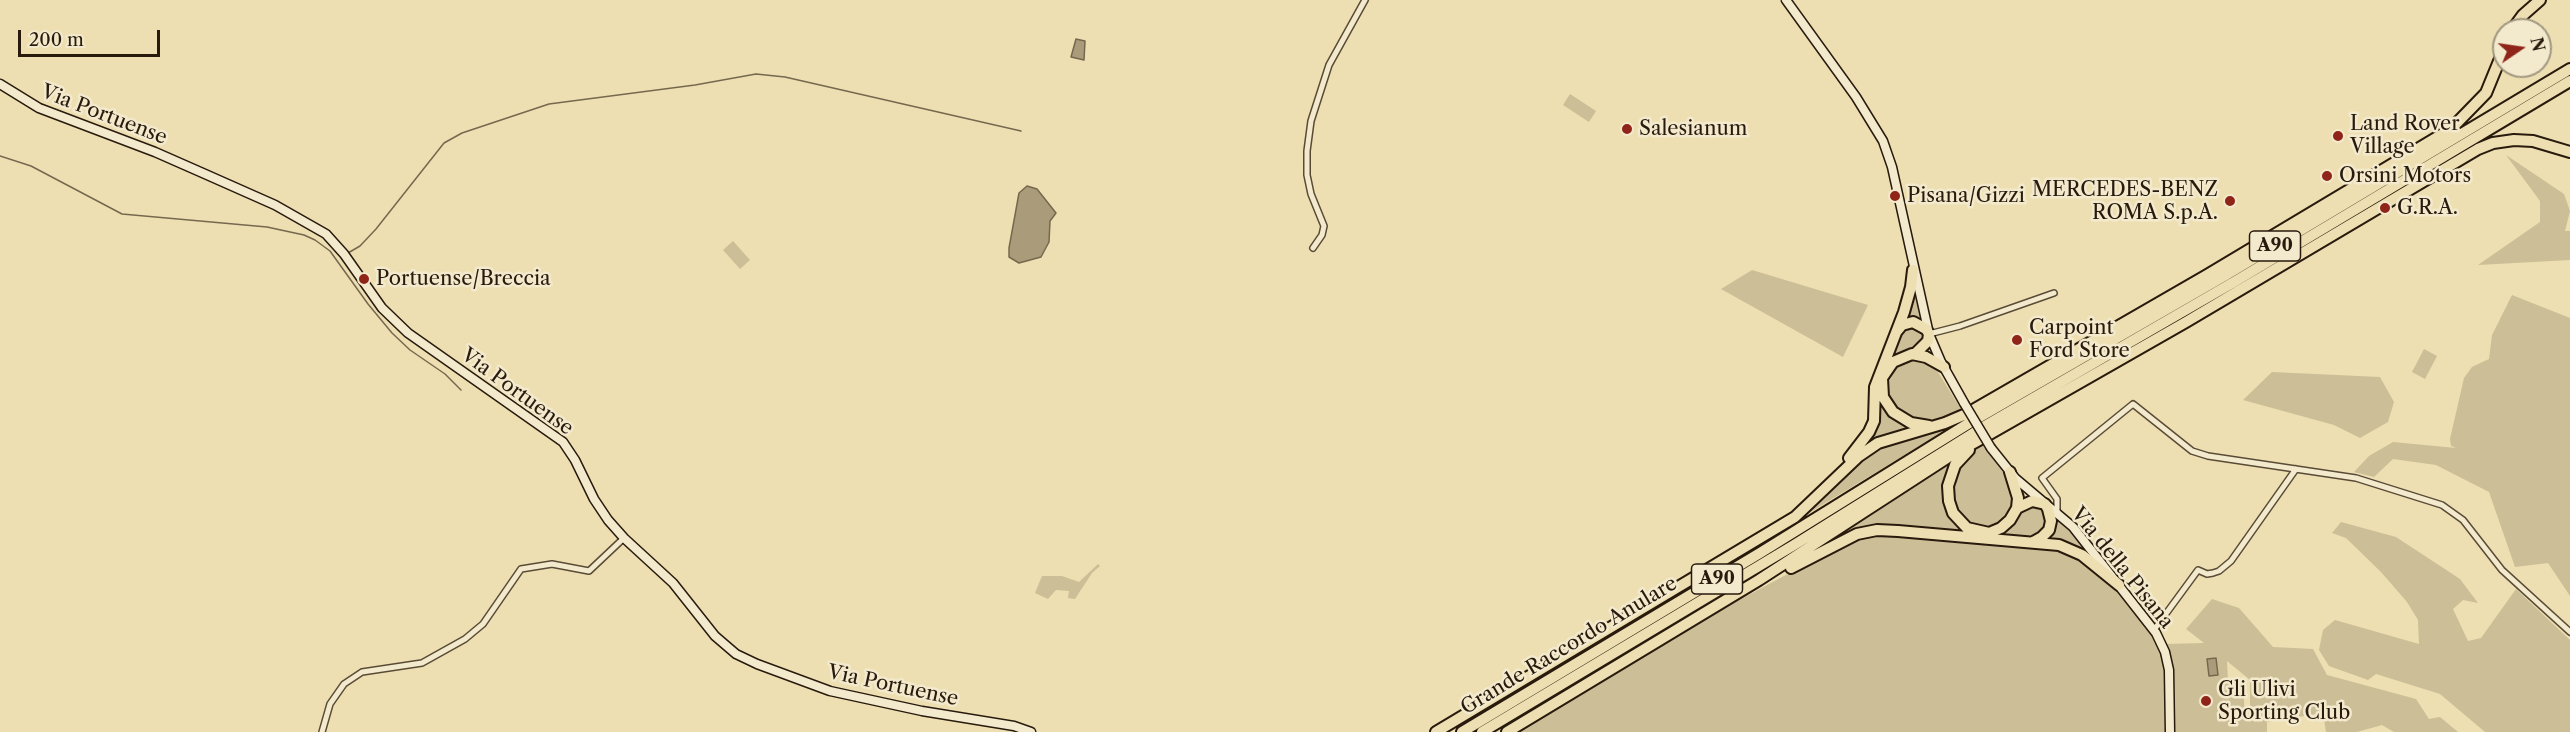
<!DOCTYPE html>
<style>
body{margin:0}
#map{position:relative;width:2570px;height:732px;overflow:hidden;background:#eddfb2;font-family:"Libre Caslon Text",serif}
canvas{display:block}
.north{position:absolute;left:2492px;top:18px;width:60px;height:60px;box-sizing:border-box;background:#f3eacd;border:2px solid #a29780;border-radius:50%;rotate:77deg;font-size:16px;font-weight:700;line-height:24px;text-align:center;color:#281a0c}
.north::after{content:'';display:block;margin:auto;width:21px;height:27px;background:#8f2418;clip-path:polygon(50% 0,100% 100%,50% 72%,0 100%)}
.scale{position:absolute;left:18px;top:30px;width:142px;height:27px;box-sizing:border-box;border:3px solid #281a0c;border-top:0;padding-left:8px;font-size:18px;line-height:21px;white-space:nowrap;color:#281a0c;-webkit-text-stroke:4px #f3eacd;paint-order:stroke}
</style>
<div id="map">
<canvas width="2570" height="732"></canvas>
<div class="north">N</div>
<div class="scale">200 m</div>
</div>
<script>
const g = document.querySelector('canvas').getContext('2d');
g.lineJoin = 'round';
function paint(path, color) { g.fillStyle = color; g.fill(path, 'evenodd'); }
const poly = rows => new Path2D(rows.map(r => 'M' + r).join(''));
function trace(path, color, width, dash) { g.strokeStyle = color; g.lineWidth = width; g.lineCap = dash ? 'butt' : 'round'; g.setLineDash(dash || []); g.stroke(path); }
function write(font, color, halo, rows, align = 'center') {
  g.font = font + ' "Libre Caslon Text",serif'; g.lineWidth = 5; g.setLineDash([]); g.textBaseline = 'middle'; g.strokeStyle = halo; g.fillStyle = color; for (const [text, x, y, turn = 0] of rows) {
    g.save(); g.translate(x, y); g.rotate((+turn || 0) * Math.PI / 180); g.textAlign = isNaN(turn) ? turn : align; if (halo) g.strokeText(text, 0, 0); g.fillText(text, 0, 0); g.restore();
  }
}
paint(poly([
 [1570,94,1596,111,1589,122,1563,105],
 [2506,155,2564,194,2570,211,2565,231,2570,231,2570,260,2478,265,2540,222,2540,201],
 [733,241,750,260,740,269,723,250],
 [1752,270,1868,305,1843,357,1721,289],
 [1914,290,1922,323,1901,324],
 [2512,295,2570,318,2570,596,2548,563,2515,567,2489,492,2436,465,2393,459,2374,477,2354,472,2369,456,2393,442,2456,448,2451,446,2450,439,2464,378,2472,367,2489,359,2492,335],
 [1911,326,1925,331,1924,344,1891,360,1901,331],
 [2424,349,2437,356,2425,379,2412,372],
 [1915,359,1929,363,1938,372,1962,411,1930,424,1898,414,1884,391,1890,370,1900,363],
 [2272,372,2380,377,2394,402,2388,422,2360,438,2334,425,2243,400],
 [1879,394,1889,415,1911,428,1879,436,1863,447],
 [1962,420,1804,516,1855,464,1880,447],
 [1982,444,2009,480,2014,502,2003,523,1981,530,1958,517,1951,492,1953,476,1967,454],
 [1955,459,1950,516,1958,526,1966,532,1893,528,1813,552],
 [2030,506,2040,508,2046,514,2047,527,2037,538,1990,536,2021,510],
 [2055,518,2072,534,2088,554,2046,539],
 [2341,522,2396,537,2460,579,2478,603,2463,600,2453,609,2468,641,2481,638,2516,589,2570,640,2570,732,2485,732,2440,694,2376,674,2368,680,2329,666,2319,650,2323,630,2335,620,2419,644,2418,620,2407,602,2381,572,2346,538,2332,533],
 [1884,533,2056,548,2087,561,2114,585,2155,639,2165,663,2166,732,1516,732,1717,612,1849,541],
 [1098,564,1100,566,1092,573,1075,599,1068,598,1069,591,1056,590,1048,599,1035,593,1042,576,1062,576,1079,582],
 [2212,599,2239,608,2273,647,2313,649,2327,675,2416,699,2429,719,2440,717,2458,732,2394,732,2382,725,2357,732,2326,732,2323,713,2267,722,2267,732,2169,732,2165,644,2204,643,2186,629],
 [2227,661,2250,680,2250,721,2245,720,2243,681,2228,681]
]), '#ccbe96');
const water = poly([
 [1076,39,1085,41,1084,60,1071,57,1076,39],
 [1027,186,1037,189,1056,213,1050,221,1049,242,1041,257,1019,263,1009,257,1009,248,1019,193,1027,186],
 [2216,658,2218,675,2209,676,2207,659,2216,658]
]);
paint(water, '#aa9c7a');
trace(water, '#76684e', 1.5);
trace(poly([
 [0,156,31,166,122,214,267,227,304,235,315,240,330,251,368,304,392,333,410,350,445,374,461,390],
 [348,253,360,246,376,229,444,143,462,133,549,104,695,85,756,74,785,77,1021,131]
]), '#76684e', 1.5);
const minor = poly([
 [1313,248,1322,235,1324,226,1311,194,1307,175,1307,151,1311,121,1329,65,1365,0],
 [1929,334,1960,326,2054,293],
 [2057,513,2057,499,2042,478,2133,404,2192,451,2208,456,2356,478,2442,505,2463,520,2502,570,2570,632],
 [2154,630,2198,570,2207,574,2213,573,2219,571,2231,561,2296,469],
 [322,732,330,704,344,684,362,672,422,663,465,639,483,624,521,569,552,564,589,571,624,538]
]);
const secondary = poly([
 [1786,0,1856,97,1883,141,1892,167,1929,334,1941,362,1964,403],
 [0,84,39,108,155,152,205,174,275,205,326,234,344,254,382,308,408,333,563,442,575,460,594,499,608,520,624,538,673,583,715,636,736,654,757,664,830,691,922,711,1014,726,1031,732],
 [1991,448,2015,478,2073,527,2156,633,2165,652,2169,670,2170,732]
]);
const motorway = poly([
 [2512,30,2523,15,2540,0],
 [1897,331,1902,325,1913,322,1926,329,1929,334,1928,341,1915,354],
 [1973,410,2207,275,2451,129,2486,93,2504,49],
 [1978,418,2226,275,2570,69],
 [1929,426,1911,423,1893,412,1883,397,1882,378,1893,362,1912,354,1926,357,1944,367],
 [1983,427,2234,282,2570,81],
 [1988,435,2186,322,2478,149,2493,143,2514,140,2533,141,2570,152],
 [1969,450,1955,465,1948,486,1949,501,1953,513,1967,528,1989,533,2001,528,2010,520,2017,508,2018,498,2010,472],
 [1849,458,1869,432,1874,421,1875,387,1904,312,1911,287,1913,270],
 [2017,508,2032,501,2045,504,2048,509,2051,521,2049,530,2042,537,2033,542],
 [1791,568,1857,534,1877,530,1898,531,2059,545,2082,555,2119,585],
 [1436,732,1795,517,1859,456,1878,443,1945,423,1966,414],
 [1462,732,1760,553,1971,422],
 [1482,732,1794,545,1977,431],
 [1507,732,1759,580,1947,458,1981,439]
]);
trace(minor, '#594b36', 8);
trace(secondary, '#281a0c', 11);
trace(motorway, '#281a0c', 14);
trace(minor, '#f3eacd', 5);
trace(secondary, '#f3eacd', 8);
trace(motorway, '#eddfb2', 10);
const secondaryBridge = poly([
 [1964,403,1991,448]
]);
trace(secondaryBridge, '#281a0c', 11, []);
trace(secondaryBridge, '#f3eacd', 8);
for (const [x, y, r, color] of [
 [1627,129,6,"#8f2418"],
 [2338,136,6,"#8f2418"],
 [2327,176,6,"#8f2418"],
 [1895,196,6,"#8f2418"],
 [2230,201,6,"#8f2418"],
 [2385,208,6,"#8f2418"],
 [364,279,6,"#8f2418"],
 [2017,340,6,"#8f2418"],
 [2206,701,6,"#8f2418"]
]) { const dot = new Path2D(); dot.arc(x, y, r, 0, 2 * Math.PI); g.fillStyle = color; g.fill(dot); trace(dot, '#f3eacd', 2); }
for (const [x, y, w] of [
 [2275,246,51],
 [1717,579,51]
]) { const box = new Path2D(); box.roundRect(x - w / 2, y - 15, w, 30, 4.5); g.fillStyle = '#f3eacd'; g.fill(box); trace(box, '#281a0c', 1.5); }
write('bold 18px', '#281a0c', null, [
 ["A90",2275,246],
 ["A90",1717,579]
]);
write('20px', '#281a0c', '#f3eacd', [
 ["Via Portuense",104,115,21],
 ["Via Portuense",517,392,36],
 ["Via della Pisana",2122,568,51],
 ["Grande Raccordo Anulare",1569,646,-31],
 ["Via Portuense",893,686,12]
]);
write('20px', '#281a0c', '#f3eacd', [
 ["Land Rover",2350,124],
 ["Village",2350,147],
 ["Salesianum",1639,129],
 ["Orsini Motors",2339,176],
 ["MERCEDES-BENZ",2218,190,"right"],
 ["ROMA S.p.A.",2218,213,"right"],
 ["Pisana/Gizzi",1907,196],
 ["G.R.A.",2397,208],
 ["Portuense/Breccia",376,279],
 ["Carpoint",2029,328],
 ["Ford Store",2029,351],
 ["Gli Ulivi",2218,690],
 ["Sporting Club",2218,713]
], 'left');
</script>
